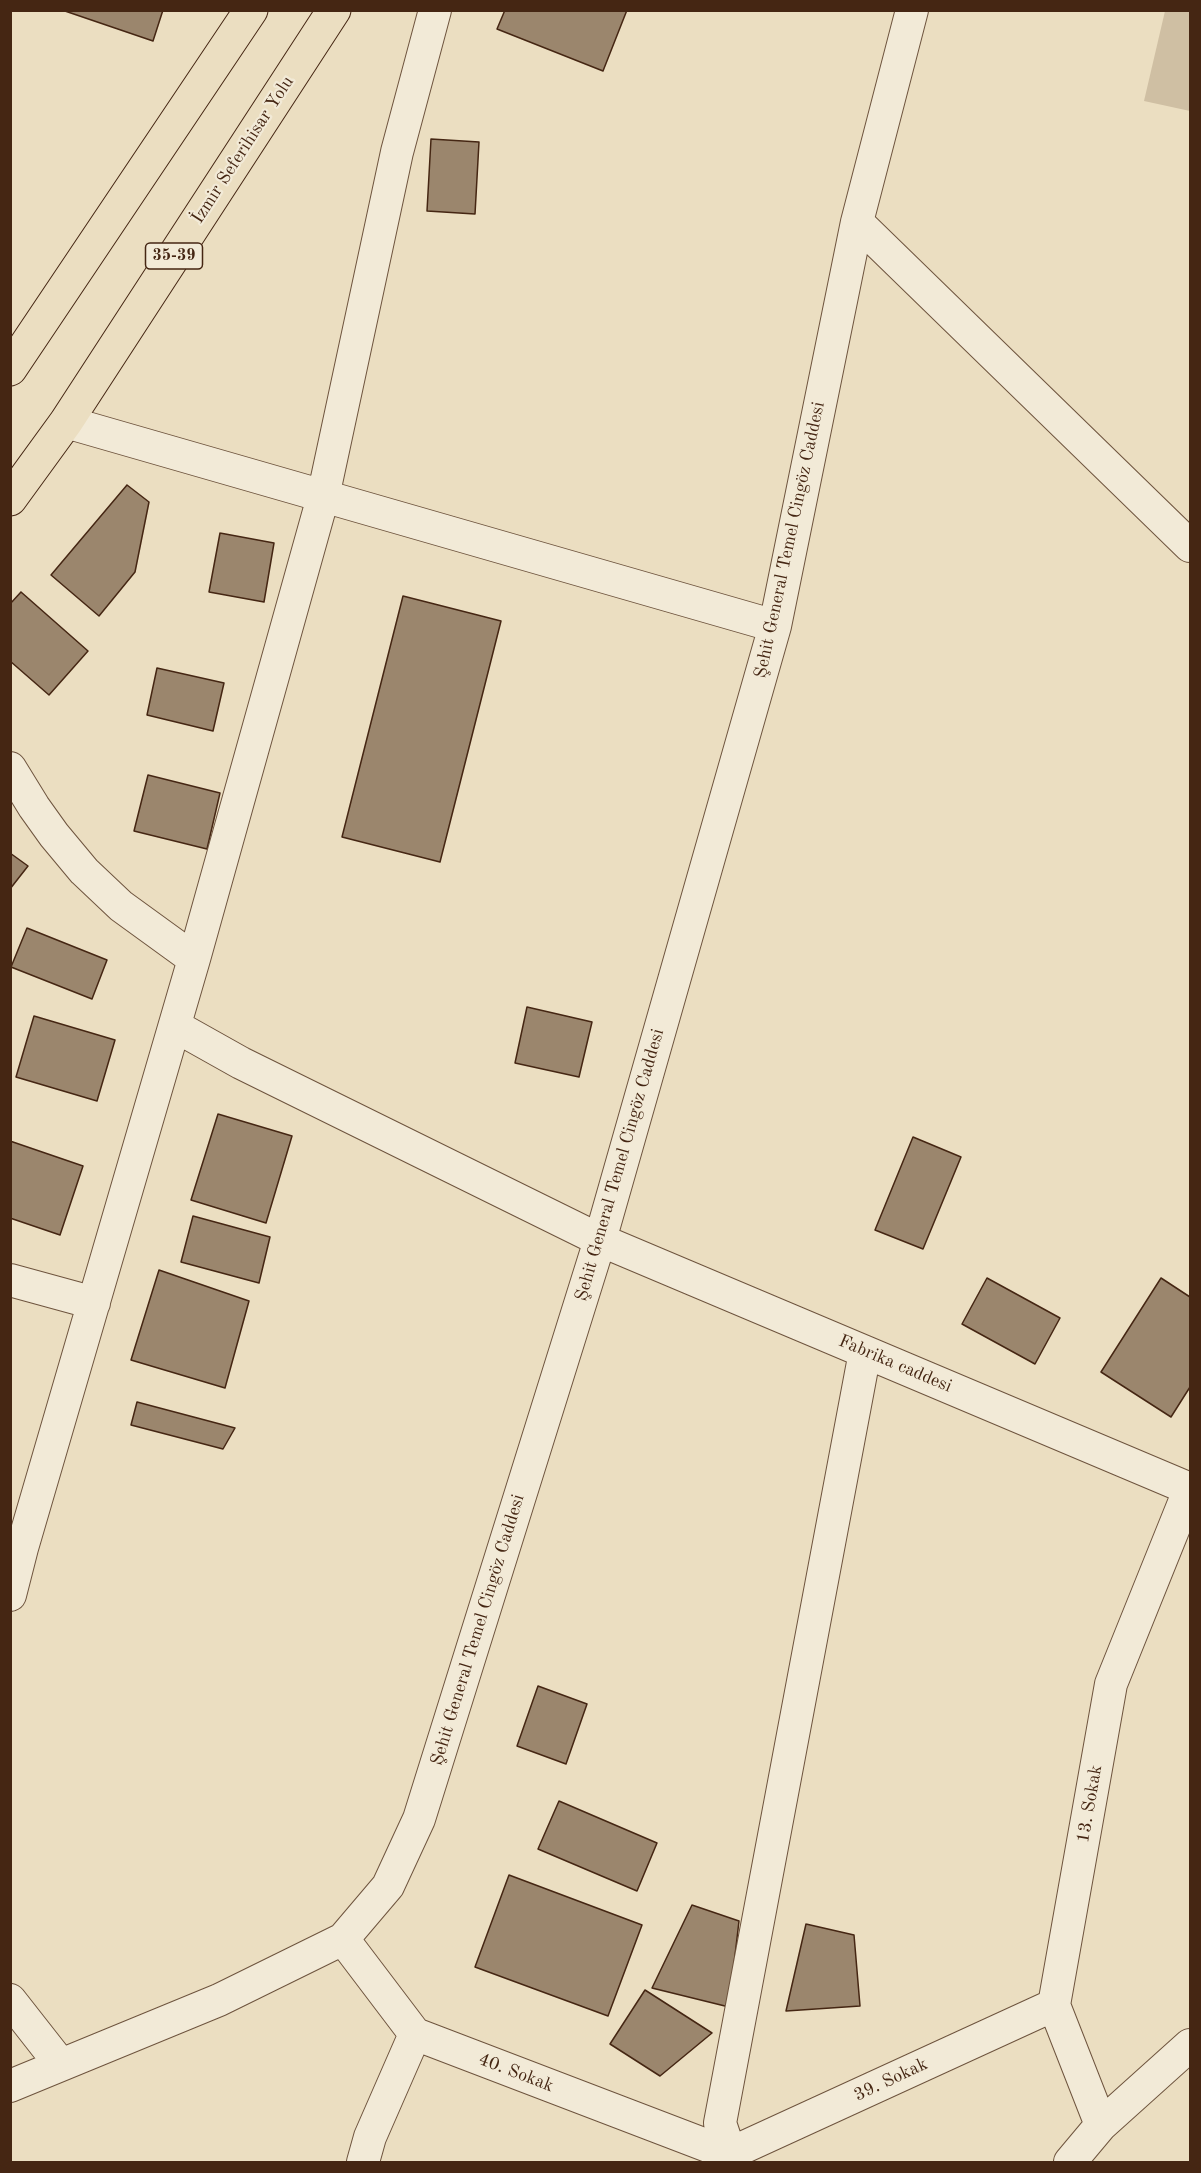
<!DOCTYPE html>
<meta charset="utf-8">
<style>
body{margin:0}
#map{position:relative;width:1201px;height:2173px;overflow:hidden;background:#ebdec1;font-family:"Old Standard TT",serif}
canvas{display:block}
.frame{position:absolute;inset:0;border:12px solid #452613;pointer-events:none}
</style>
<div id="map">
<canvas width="1201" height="2173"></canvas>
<div class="frame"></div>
</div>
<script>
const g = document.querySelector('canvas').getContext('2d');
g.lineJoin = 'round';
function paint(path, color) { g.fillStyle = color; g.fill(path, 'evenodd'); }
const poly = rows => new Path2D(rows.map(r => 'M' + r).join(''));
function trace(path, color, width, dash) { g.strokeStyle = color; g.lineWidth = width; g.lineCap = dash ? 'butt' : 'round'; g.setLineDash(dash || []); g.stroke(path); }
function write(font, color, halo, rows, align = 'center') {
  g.font = font + ' "Old Standard TT",serif'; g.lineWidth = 4.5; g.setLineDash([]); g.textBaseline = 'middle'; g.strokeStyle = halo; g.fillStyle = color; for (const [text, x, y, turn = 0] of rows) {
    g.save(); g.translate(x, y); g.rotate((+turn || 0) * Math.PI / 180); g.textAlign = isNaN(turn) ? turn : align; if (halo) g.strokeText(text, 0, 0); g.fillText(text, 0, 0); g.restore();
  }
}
paint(poly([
 [1165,11,1190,11,1190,111,1144,101]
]), '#cfbfa3');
const building = poly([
 [62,10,163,10,153,41,62,10],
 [505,10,627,10,603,71,497,29,505,10],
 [431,139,479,142,475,214,427,211,431,139],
 [127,485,149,502,135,572,99,616,51,575,127,485],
 [220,533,274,543,264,602,209,592,220,533],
 [21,592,88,651,49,695,10,661,10,604,21,592],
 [403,596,501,621,440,862,342,837,403,596],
 [157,668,224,683,213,731,147,715,157,668],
 [148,775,220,793,207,849,134,831,148,775],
 [10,853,28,866,10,889,10,853],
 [27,928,107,960,92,999,11,967,27,928],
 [527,1007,592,1022,579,1077,515,1063,527,1007],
 [34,1016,115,1040,97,1101,16,1077,34,1016],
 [218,1114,292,1136,266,1223,191,1200,218,1114],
 [913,1137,961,1157,923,1249,875,1230,913,1137],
 [10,1141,83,1166,60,1235,10,1218,10,1141],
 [193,1216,270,1237,259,1283,181,1262,193,1216],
 [159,1270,249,1301,225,1388,131,1360,159,1270],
 [987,1278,1060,1318,1035,1364,962,1324,987,1278],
 [1161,1278,1190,1297,1190,1387,1171,1417,1101,1372,1161,1278],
 [137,1402,235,1428,223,1449,131,1425,137,1402],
 [538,1686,587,1704,566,1764,517,1746,538,1686],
 [559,1801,657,1843,637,1891,538,1849,559,1801],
 [509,1875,642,1925,608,2016,475,1967,509,1875],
 [692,1905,739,1921,729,2007,652,1988,692,1905],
 [806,1924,854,1935,860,2006,786,2011,806,1924],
 [645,1990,712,2033,660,2076,610,2044,645,1990]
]);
paint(building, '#9b866d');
trace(building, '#452613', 1.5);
const street = poly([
 [857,222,1190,546],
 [66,422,775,626],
 [10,768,34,807,54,835,84,871,121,906,194,959],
 [175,1026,241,1063,600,1240,1190,1489],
 [10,1280,94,1303],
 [10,1595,22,1548,194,959,323,497,397,152,435,10],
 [343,1939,415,2034,729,2154],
 [10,2000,61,2065],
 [10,2086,219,2000,343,1939,388,1886,419,1819,600,1240,775,626,857,222,912,10],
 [1101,2125,1054,2005,1111,1684,1190,1488],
 [729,2154,1054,2005],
 [363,2162,370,2137,415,2034],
 [733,2162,720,2123,865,1352],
 [1070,2162,1101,2125,1190,2045]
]);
const primary = poly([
 [10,369,251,10],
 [10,499,66,422,334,10]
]);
trace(street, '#6e543e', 34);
trace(primary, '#452613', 35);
trace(street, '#f2ead7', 32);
trace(primary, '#ebdec1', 33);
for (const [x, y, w] of [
 [174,256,57]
]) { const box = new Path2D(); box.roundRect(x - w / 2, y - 13, w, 26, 4.5); g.fillStyle = '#f2ead7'; g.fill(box); trace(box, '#452613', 1.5); }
write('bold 16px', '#452613', null, [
 ["35-39",174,256]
]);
write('18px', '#452613', '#f2ead7', [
 ["İzmir Seferihisar Yolu",243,150,-57],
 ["Şehit General Temel Cingöz Caddesi",790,540,-78],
 ["Şehit General Temel Cingöz Caddesi",620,1165,-74],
 ["Fabrika caddesi",895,1364,23],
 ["Şehit General Temel Cingöz Caddesi",478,1630,-73],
 ["13. Sokak",1090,1804,-80],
 ["40. Sokak",516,2073,21],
 ["39. Sokak",891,2080,-25]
]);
</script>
